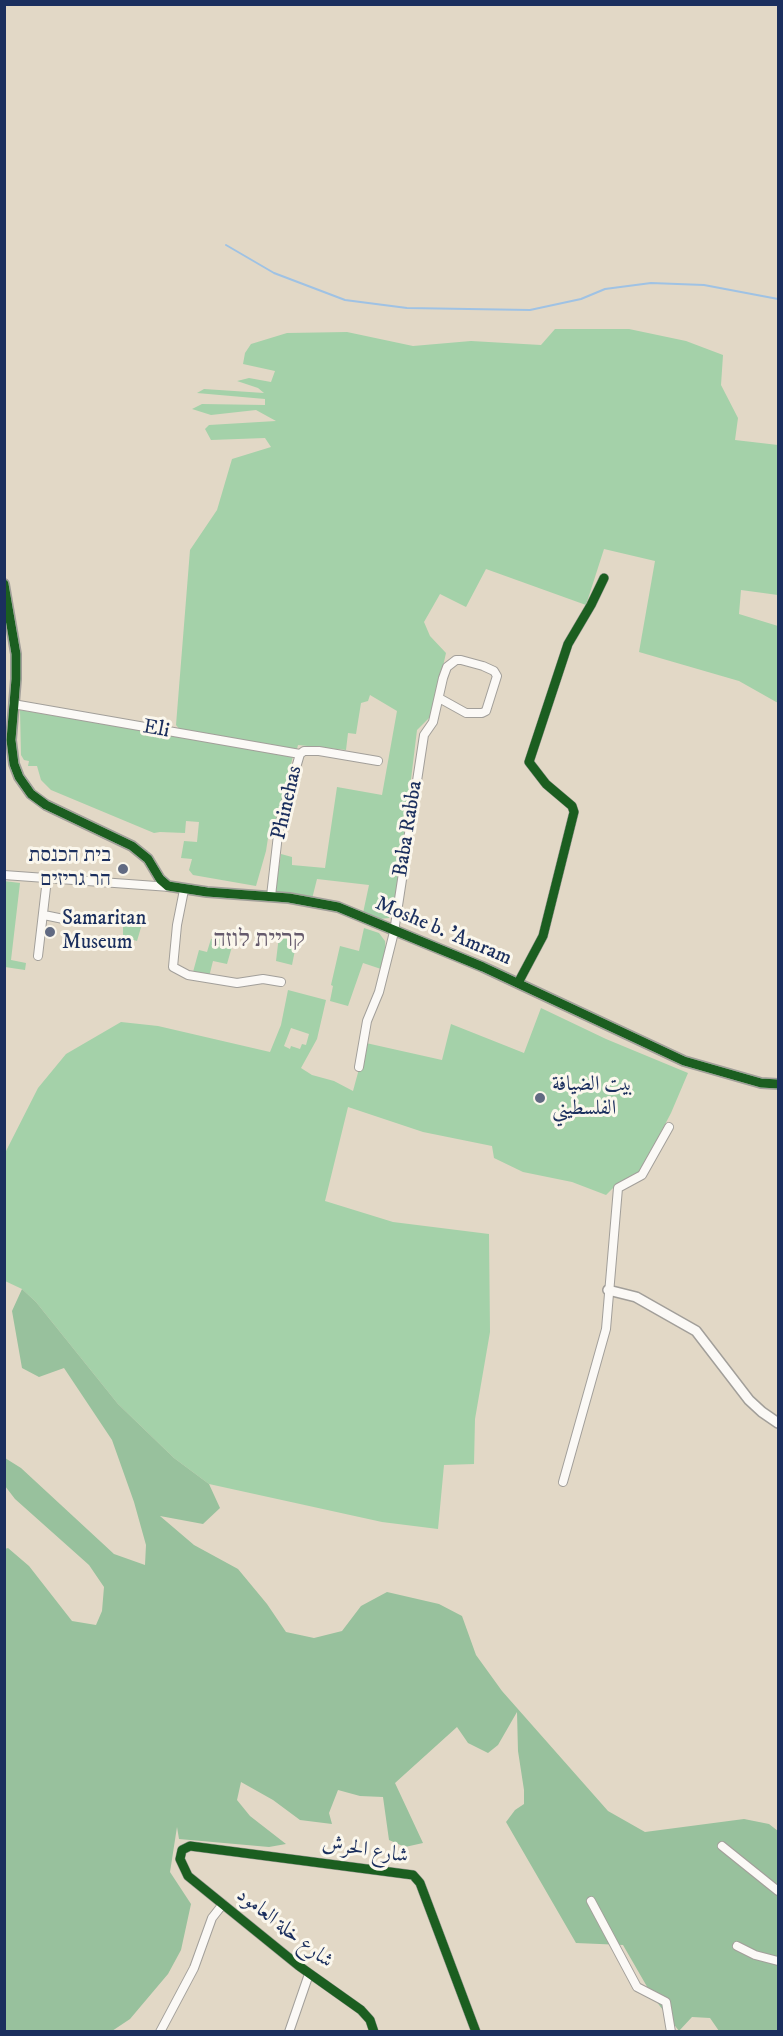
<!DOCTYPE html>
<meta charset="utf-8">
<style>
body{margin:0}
#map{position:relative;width:783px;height:2036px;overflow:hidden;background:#e2d8c6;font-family:"IM FELL DW Pica",serif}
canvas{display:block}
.frame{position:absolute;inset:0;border:6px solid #1b2f5e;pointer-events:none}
</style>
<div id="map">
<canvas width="783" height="2036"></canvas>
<div class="frame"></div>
</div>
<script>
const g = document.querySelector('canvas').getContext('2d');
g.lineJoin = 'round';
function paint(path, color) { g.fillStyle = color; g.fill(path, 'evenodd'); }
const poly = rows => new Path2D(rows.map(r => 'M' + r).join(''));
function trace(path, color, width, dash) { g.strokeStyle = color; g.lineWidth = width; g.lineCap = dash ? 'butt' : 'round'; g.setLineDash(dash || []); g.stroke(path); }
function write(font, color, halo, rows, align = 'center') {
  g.font = font + ' "IM FELL DW Pica",Amiri,"Frank Ruhl Libre",serif'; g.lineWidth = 6; g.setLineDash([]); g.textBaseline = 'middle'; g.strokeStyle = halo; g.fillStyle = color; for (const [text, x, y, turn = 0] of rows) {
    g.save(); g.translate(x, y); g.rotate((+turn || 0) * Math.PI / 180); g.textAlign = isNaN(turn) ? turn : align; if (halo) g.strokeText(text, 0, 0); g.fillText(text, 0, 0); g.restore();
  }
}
paint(poly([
 [555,329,629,329,686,341,723,355,721,385,738,418,735,440,778,445,778,595,741,590,739,614,778,626,778,703,739,681,639,652,655,561,604,549,586,605,486,569,466,607,440,594,424,622,430,636,446,653,432,715,417,730,402,853,393,913,389,918,380,919,363,913,369,885,317,879,312,899,275,892,281,854,292,857,292,865,325,868,337,787,382,795,397,711,370,695,368,701,361,703,356,734,348,733,346,750,298,745,297,749,230,738,180,730,176,725,190,550,217,510,232,459,271,447,265,438,211,440,205,429,209,425,276,421,256,410,211,415,192,409,202,404,265,405,265,399,197,393,204,389,264,393,258,388,237,381,249,378,271,382,275,371,243,364,245,353,251,344,287,333,347,332,413,346,471,341,541,345],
 [20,710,293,756,279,816,277,821,272,819,270,825,266,851,256,886,193,875,189,870,192,859,181,858,184,841,197,842,199,822,186,821,185,833,160,832,154,833,51,790,41,780,37,766,28,766,29,761,24,760,21,755],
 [4,881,20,883,11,960,26,963,25,970,5,967],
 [123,921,142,924,137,941,123,937],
 [364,928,379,933,385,941,386,953,381,969,363,963,348,1006,330,1001,333,986,331,985,340,946,359,951],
 [279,936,297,940,292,965,276,961],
 [223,937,232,939,233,943,227,964,213,961,209,977,193,972,199,950,207,952,211,939],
 [288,990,326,1000,317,1039,301,1068,312,1075,334,1081,353,1091,366,1043,442,1060,451,1024,524,1053,541,1008,606,1039,688,1073,671,1113,639,1174,615,1186,606,1195,572,1182,523,1172,494,1158,492,1146,423,1132,348,1107,325,1201,393,1222,489,1234,490,1332,475,1419,474,1464,444,1465,438,1529,382,1522,209,1484,174,1458,118,1404,36,1302,22,1289,5,1281,5,1153,38,1088,66,1054,121,1022,158,1026,270,1052,281,1025],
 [291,1028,309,1034,306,1045,302,1044,300,1049,291,1046,290,1049,284,1046]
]), '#a4d1a9');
paint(poly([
 [22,1289,36,1302,118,1404,174,1458,209,1484,220,1508,203,1524,160,1516,194,1545,238,1569,267,1604,286,1632,314,1638,342,1631,361,1606,387,1592,439,1604,462,1616,476,1655,502,1691,608,1811,645,1832,744,1819,769,1824,778,1831,778,2031,719,2031,710,2018,692,2017,679,2031,653,1997,623,1945,576,1943,506,1822,515,1810,524,1804,524,1790,518,1751,517,1712,498,1745,488,1753,468,1743,457,1727,395,1783,423,1843,405,1847,389,1840,383,1797,360,1796,338,1790,329,1813,332,1824,300,1820,273,1800,241,1782,237,1800,250,1816,286,1844,269,1847,179,1839,177,1827,170,1872,191,1904,181,1950,168,1974,130,2019,112,2031,5,2031,5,1549,8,1548,29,1566,72,1621,96,1625,102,1611,104,1587,89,1565,15,1499,5,1486,5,1458,21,1468,114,1554,145,1565,146,1545,134,1502,112,1440,64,1368,39,1377,22,1368,12,1311]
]), '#98c19d');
trace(poly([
 [226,245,274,273,345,300,407,308,530,310,581,299,605,289,651,283,704,285,778,299]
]), '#9fc2e4', 2);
const minor = poly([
 [13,704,300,754],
 [4,875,170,887],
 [184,890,177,925,173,967,188,975,237,983,263,979,281,982],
 [271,896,279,826,300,754,304,751,319,751,378,761],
 [44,915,73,921],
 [38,956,47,879],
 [518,983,543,936,574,812,572,806,546,784,529,762,568,644,591,605,604,578],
 [359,1067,367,1021,379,992,394,932,424,735,433,722,443,678,447,667,456,660,461,660,483,666,494,671,497,676,486,711,482,713,466,713,439,698],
 [563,1482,606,1329,618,1188,642,1175,669,1127],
 [722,1846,778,1891],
 [591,1901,637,1987,666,2002,671,2032],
 [737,1946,755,1955,778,1961],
 [160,2032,194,1968,212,1918,223,1904],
 [289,2032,309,1974],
 [374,2032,370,2020,361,2010,299,1966,188,1876,180,1859,182,1850,190,1846,413,1875,420,1883,476,2032]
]);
const tertiary = poly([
 [4,584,16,654,16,679,11,740,14,764,19,777,31,794,46,805,132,846,148,859,160,879,168,886,207,892,289,898,338,907,483,967,684,1061,761,1083,778,1084],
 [608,1290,636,1297,696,1331,749,1400,762,1412,778,1423]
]);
trace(minor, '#a29f9a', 10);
trace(tertiary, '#a29f9a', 12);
trace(minor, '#fbf9f6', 8);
trace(tertiary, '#fbf9f6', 9);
trace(poly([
 [4,584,16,654,16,679,11,740,14,764,19,777,31,794,46,805,132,846,148,859,160,879,168,886,207,892,289,898,338,907,483,967,684,1061,761,1083,778,1084],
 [518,983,543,936,574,812,572,806,546,784,529,762,568,644,591,605,604,578],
 [374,2032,370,2020,361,2010,299,1966,188,1876,180,1859,182,1850,190,1846,413,1875,420,1883,476,2032]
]), '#1b5e20', 9);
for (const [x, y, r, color] of [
 [123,869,6,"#616a82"],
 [50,932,6,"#616a82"],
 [540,1098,6,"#616a82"]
]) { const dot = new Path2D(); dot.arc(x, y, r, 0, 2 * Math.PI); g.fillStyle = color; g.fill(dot); trace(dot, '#fbf7ec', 2); }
write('21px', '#1b2f5e', '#fbf7ec', [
 ["Eli",156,730,10],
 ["Phinehas",288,803,-77],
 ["Baba Rabba",409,829,-81],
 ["Moshe b. 'Amram",443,932,23],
 ["شارع الحرش",365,1851,9],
 ["شارع خلة العامود",284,1929,38]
]);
write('21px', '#1b2f5e', '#fbf7ec', [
 ["בית הכנסת",111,857,"right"],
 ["הר גריזים",111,881,"right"],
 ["Samaritan",62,920],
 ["Museum",62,944],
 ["بيت الضيافة",552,1086],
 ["الفلسطيني",552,1110]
], 'left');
write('24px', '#655a6c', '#fbf7ec', [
 ["קריית לוזה",259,941]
]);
</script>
